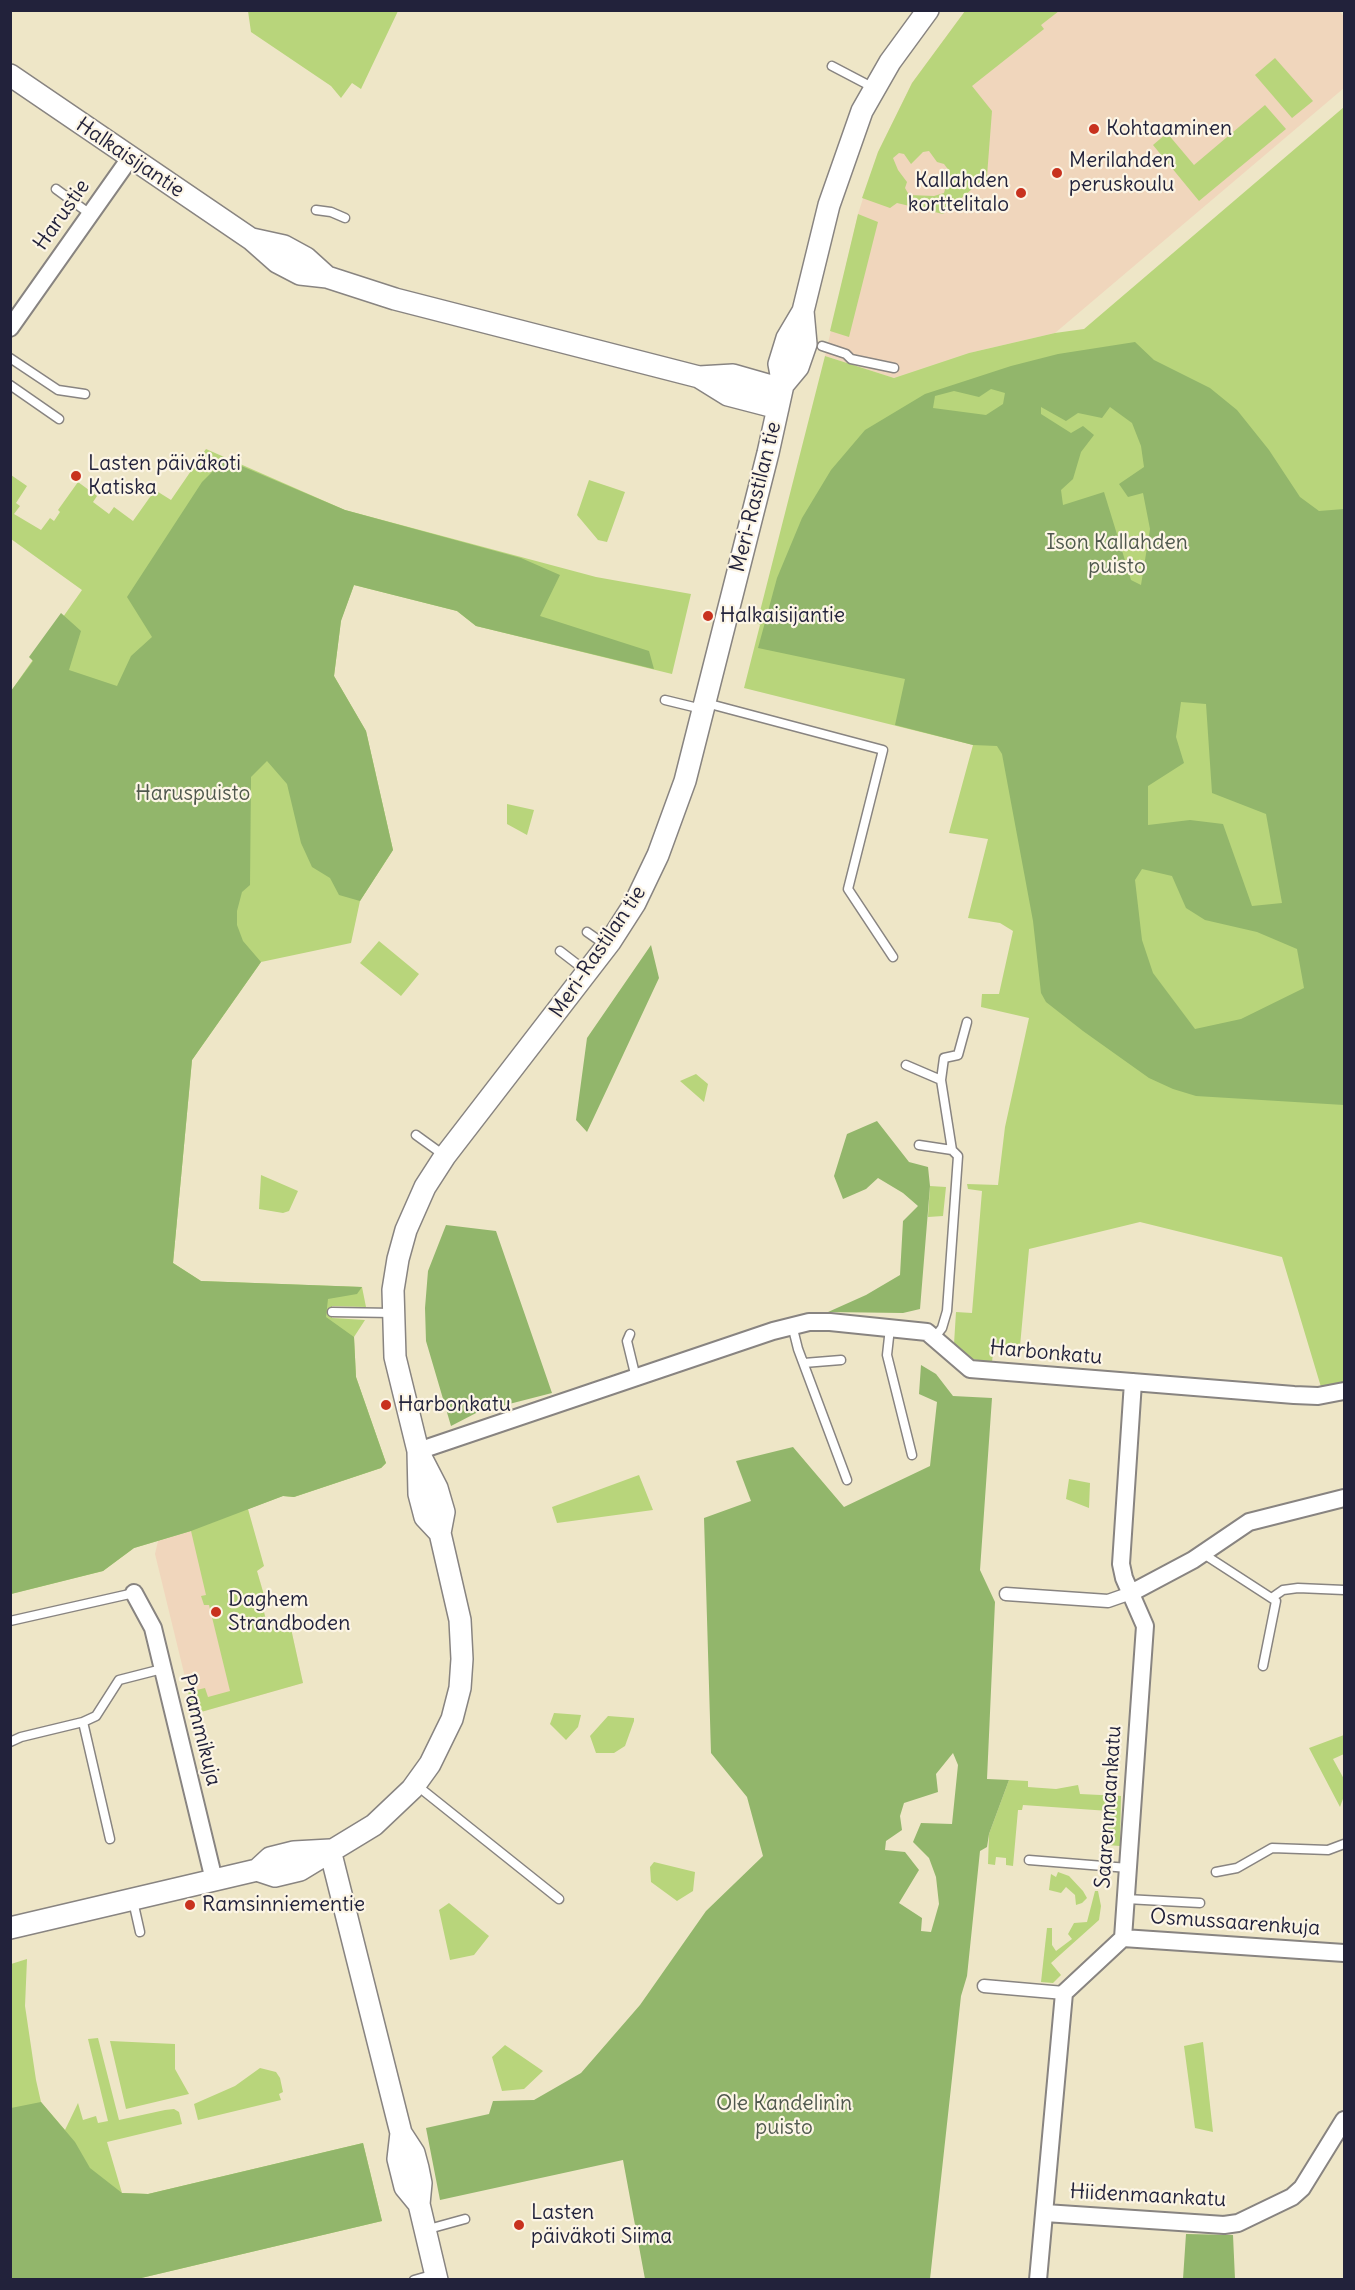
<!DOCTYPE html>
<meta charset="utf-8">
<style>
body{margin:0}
#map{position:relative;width:1355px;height:2290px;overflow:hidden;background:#eee6c7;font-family:Delius,sans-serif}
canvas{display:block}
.frame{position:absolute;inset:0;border:12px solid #22223b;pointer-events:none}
</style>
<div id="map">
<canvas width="1355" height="2290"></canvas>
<div class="frame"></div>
</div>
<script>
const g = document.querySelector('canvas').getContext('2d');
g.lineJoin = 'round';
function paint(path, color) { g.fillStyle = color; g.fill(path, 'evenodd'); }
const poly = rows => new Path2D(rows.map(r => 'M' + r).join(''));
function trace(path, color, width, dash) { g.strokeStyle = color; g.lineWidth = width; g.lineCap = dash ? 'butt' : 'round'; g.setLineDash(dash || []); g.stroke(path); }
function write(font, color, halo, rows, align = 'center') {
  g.font = font + ' Delius,sans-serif'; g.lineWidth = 4.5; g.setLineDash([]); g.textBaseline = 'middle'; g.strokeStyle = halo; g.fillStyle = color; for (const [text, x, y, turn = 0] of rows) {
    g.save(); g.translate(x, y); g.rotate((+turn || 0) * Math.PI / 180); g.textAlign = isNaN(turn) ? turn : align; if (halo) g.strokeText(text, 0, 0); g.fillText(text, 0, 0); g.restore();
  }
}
paint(poly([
 [1339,10,1344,17,1344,88,1055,333,969,353,894,378,825,356,858,214,878,152,912,83,965,11],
 [191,1531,264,1566,257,1571,266,1602,262,1604,268,1628,290,1624,303,1683,194,1714,155,1554,158,1541]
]), '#f0d6bc');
paint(poly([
 [248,11,248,10,398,11,361,89,352,83,341,98,331,86,251,32],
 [965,11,1059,11,1041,25,1044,29,972,86,992,111,987,176,943,214,897,203,890,208,862,198,878,152,912,83],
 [929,151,937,162,944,164,950,172,944,193,934,196,909,195,905,188,907,182,898,170,893,158,899,153,904,154,911,164,923,152],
 [1275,58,1313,101,1292,118,1255,75],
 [1265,105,1286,129,1199,201,1153,145,1167,133,1194,165],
 [1344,107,1344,1382,1321,1387,1282,1257,1140,1222,1029,1249,1020,1346,994,1344,992,1362,971,1359,954,1344,956,1312,972,1313,982,1191,968,1189,967,1184,998,1185,1005,1127,1029,1018,981,1007,982,994,999,994,1013,931,1000,923,968,918,988,839,949,833,973,745,744,688,760,625,757,623,825,356,894,378,969,353,1055,333,1084,329],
 [858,214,878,222,849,337,830,331],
 [206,449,345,510,596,577,691,594,672,674,476,626,457,611,354,585,341,620,334,676,366,731,393,850,360,901,351,943,261,962,192,1060,173,1263,201,1281,362,1287,366,1307,332,1306,332,1318,365,1320,354,1337,356,1377,386,1463,381,1468,294,1497,283,1496,248,1509,264,1566,257,1571,266,1602,262,1604,268,1628,290,1624,303,1683,194,1714,188,1692,205,1688,208,1697,230,1691,209,1605,204,1605,201,1596,206,1595,191,1531,134,1548,103,1571,11,1594,11,691,82,590,11,539,11,475,27,486,16,503,20,506,14,514,41,530,50,518,54,521,60,512,58,510,78,482,97,496,93,502,109,514,114,507,133,521,155,490,171,500],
 [589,480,625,492,607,542,598,540,577,515],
 [507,804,534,810,527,835,507,824],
 [379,941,419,974,401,996,360,963],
 [696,1074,708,1084,704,1102,680,1081],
 [261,1175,298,1191,289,1211,283,1213,259,1209],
 [930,1186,946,1187,943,1216,928,1217],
 [639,1475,653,1510,557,1523,552,1507],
 [1069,1479,1090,1483,1089,1508,1066,1499],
 [554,1713,581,1715,578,1727,566,1740,550,1724],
 [608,1716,634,1718,634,1721,625,1746,614,1753,596,1753,590,1736],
 [1344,1735,1344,1754,1333,1759,1344,1779,1344,1796,1340,1807,1309,1748],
 [1009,1780,1028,1781,1028,1787,1056,1789,1078,1785,1080,1794,1121,1796,1120,1846,1107,1845,1109,1811,1023,1805,1022,1810,1018,1810,1013,1866,1006,1865,1006,1858,996,1857,995,1865,988,1864,989,1834],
 [654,1862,695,1872,693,1891,677,1901,651,1882,650,1867],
 [1058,1872,1069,1876,1083,1891,1087,1898,1082,1903,1076,1905,1075,1895,1066,1887,1061,1893,1049,1890,1051,1874,1056,1877],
 [1095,1891,1098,1891,1101,1906,1099,1920,1051,1963,1061,1975,1053,1983,1041,1982,1047,1928,1052,1928,1052,1945,1056,1951,1072,1939,1068,1934,1074,1923,1087,1922],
 [449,1903,489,1936,474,1955,450,1960,439,1910],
 [27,1959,25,2006,36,2080,41,2102,65,2130,78,2103,83,2120,96,2116,98,2123,108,2121,88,2039,98,2038,119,2120,165,2110,174,2109,179,2112,182,2124,107,2142,122,2193,148,2194,363,2143,382,2221,137,2279,11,2280,11,1964],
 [110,2041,175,2044,175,2069,189,2094,126,2109],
 [1203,2042,1213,2132,1195,2128,1184,2046],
 [505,2045,543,2071,524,2089,502,2091,492,2057],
 [260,2068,276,2072,280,2078,283,2092,279,2094,281,2100,198,2120,194,2104,235,2086]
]), '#b8d57b');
paint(poly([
 [1135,342,1154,360,1210,388,1237,410,1269,450,1300,497,1319,511,1344,509,1344,1105,1196,1096,1173,1089,1149,1078,1083,1031,1046,1002,1041,993,1033,921,1002,754,997,746,973,745,895,725,905,679,758,648,777,578,802,518,831,470,865,430,925,394,1011,366,1058,354],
 [991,389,1005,393,1003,404,986,415,933,408,935,396,954,391,979,397],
 [1041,407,1066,421,1078,413,1102,418,1110,407,1132,423,1141,446,1144,467,1119,484,1128,497,1143,493,1150,529,1141,585,1131,580,1104,492,1063,505,1061,490,1073,479,1081,452,1094,435,1083,426,1071,433,1041,414],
 [1181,702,1206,704,1212,793,1266,814,1282,903,1252,906,1223,824,1190,820,1148,825,1148,786,1184,763,1176,737],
 [1142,869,1172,876,1186,908,1205,920,1257,932,1297,949,1304,988,1241,1019,1195,1029,1153,973,1142,940,1135,880],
 [225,459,345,510,521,558,560,575,540,616,649,651,654,669,476,626,457,611,354,585,341,621,334,676,366,731,393,850,360,901,339,895,330,878,312,867,301,843,287,784,267,761,251,777,250,885,242,892,237,911,237,925,243,941,261,962,192,1060,173,1263,201,1281,362,1287,357,1294,328,1299,326,1317,354,1337,356,1377,386,1463,381,1468,294,1497,283,1496,191,1531,134,1548,103,1571,11,1594,11,691,33,661,29,657,61,613,81,631,69,670,117,686,131,656,152,637,127,597,202,482],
 [651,945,659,978,587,1132,576,1120,587,1038],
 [877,1121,909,1162,928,1167,930,1186,920,1309,903,1313,828,1312,866,1295,900,1275,903,1221,918,1206,903,1193,878,1178,866,1189,843,1199,834,1176,847,1134],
 [446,1225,496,1231,552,1393,478,1412,451,1426,426,1341,425,1308,428,1271],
 [921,1365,936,1374,953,1396,992,1398,980,1570,995,1602,987,1779,1009,1780,989,1834,987,1847,980,1851,967,1976,961,1996,930,2279,645,2279,623,2160,440,2200,426,2128,489,2114,493,2101,534,2100,581,2073,640,2005,706,1911,763,1856,747,1797,711,1753,704,1518,751,1501,736,1461,793,1447,844,1507,930,1466,937,1402,919,1394],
 [953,1753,958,1765,952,1824,921,1823,913,1842,929,1858,936,1877,939,1904,931,1932,921,1931,922,1918,899,1903,919,1870,905,1852,885,1850,886,1841,902,1830,900,1816,904,1803,938,1792,936,1774],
 [41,2102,75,2142,90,2168,122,2193,148,2194,363,2143,382,2221,137,2279,11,2279,11,2108],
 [1186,2234,1233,2235,1235,2279,1183,2279]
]), '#92b66b');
const service = poly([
 [832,66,874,88],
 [56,189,90,214],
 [316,210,331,212,345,218],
 [822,346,846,354,851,359,894,368],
 [10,358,58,390,85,394],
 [10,385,59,419],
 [665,700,702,709],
 [706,703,883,750,848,889,893,957],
 [587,932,607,946],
 [560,951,586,971],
 [906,1065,941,1080,952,1150],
 [941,1080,944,1058,958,1055,967,1022],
 [416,1135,445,1156],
 [919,1145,952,1150,958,1156,947,1311,942,1328,935,1337],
 [332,1312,393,1313],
 [792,1325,798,1349,847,1480],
 [890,1328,887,1355,912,1455],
 [630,1334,627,1341,636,1378],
 [804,1363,841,1360],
 [1202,1553,1276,1601,1263,1666],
 [1273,1597,1283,1590,1298,1588,1344,1590],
 [10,1621,134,1593],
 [10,1742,21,1737,83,1722],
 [415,1784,559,1899],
 [110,1839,83,1722,96,1716,119,1680,162,1669],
 [1029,1860,1128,1868],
 [1216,1872,1237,1868,1272,1848,1328,1850,1344,1844],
 [1126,1899,1200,1903],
 [133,1901,140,1932],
 [425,2230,465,2219],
 [414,2280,435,2274]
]);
const pedestrian = poly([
 [1006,1594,1108,1601,1131,1593],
 [984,1986,1064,1993]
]);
const minor = poly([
 [10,328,130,158],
 [418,1451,773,1331,809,1322,830,1322,927,1332,970,1369,1294,1395,1318,1396,1344,1391],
 [134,1593,153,1628,214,1880],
 [1131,1593,1193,1560,1249,1522,1344,1498],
 [1123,1938,1344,1953],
 [1045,2213,1224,2225,1238,2223,1292,2197,1302,2188,1344,2120],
 [1038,2280,1064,1993,1123,1938,1145,1626,1124,1578,1121,1564,1133,1382]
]);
const tertiary = poly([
 [10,75,251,239,277,262,300,274,327,277,395,299,699,377,733,375,782,389],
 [252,239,284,246,306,258,327,277],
 [699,377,728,395,778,408],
 [783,385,798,367,806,344,803,311],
 [440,1533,425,1517,419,1494,418,1451,395,1357,393,1290,398,1259,406,1230,425,1187,445,1156,610,942,635,903,658,855,685,781,768,453,783,385,779,364,787,338,803,311,829,205,862,111,890,62,928,10],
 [330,1850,401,2133,414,2153,418,2168,421,2183,419,2204,437,2280],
 [257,1870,270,1858,294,1852,330,1850],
 [10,1928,257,1870,275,1876,300,1870,374,1825,412,1789,430,1764,452,1719,460,1688,462,1659,460,1620,440,1533,444,1512,437,1488,421,1457],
 [401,2133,398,2159,405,2187,419,2204]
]);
trace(service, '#888481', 11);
trace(pedestrian, '#888481', 15);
trace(minor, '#888481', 20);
trace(tertiary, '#888481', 24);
trace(service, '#fff', 8);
trace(pedestrian, '#fff', 12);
trace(minor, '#fff', 16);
trace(tertiary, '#fff', 21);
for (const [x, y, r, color] of [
 [1094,129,6,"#c8321e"],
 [1057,173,6,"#c8321e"],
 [1021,193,6,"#c8321e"],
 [76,476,6,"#c8321e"],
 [708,616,6,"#c8321e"],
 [386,1405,6,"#c8321e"],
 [216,1612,6,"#c8321e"],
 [190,1905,6,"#c8321e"],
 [519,2225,6,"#c8321e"]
]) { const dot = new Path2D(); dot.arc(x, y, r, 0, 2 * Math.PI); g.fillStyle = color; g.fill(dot); trace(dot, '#fcf5e5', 2); }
write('21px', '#22223b', '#fcf5e5', [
 ["Kohtaaminen",1106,129],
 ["Merilahden",1069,161],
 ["peruskoulu",1069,185],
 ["Kallahden",1009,181,"right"],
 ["korttelitalo",1009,205,"right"],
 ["Lasten päiväkoti",88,464],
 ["Katiska",88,488],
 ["Halkaisijantie",720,616],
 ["Harbonkatu",398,1405],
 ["Daghem",228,1600],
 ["Strandboden",228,1624],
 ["Ramsinniementie",202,1905],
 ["Lasten",531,2213],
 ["päiväkoti Siima",531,2237]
], 'left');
write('21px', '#22223b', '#fcf5e5', [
 ["Halkaisijantie",130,158,34],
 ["Harustie",62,215,-55],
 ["Meri-Rastilan tie",756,497,-76],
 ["Meri-Rastilan tie",598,952,-56],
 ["Harbonkatu",1046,1353,5],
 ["Prammikuja",200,1730,76],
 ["Saarenmaankatu",1109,1807,-86],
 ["Osmussaarenkuja",1235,1923,4],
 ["Hiidenmaankatu",1148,2196,3]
]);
write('21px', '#4f584e', '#fcf5e5', [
 ["Ison Kallahden",1117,543],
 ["puisto",1117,567],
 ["Haruspuisto",193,794],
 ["Ole Kandelinin",784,2104],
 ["puisto",784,2128]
]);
</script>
